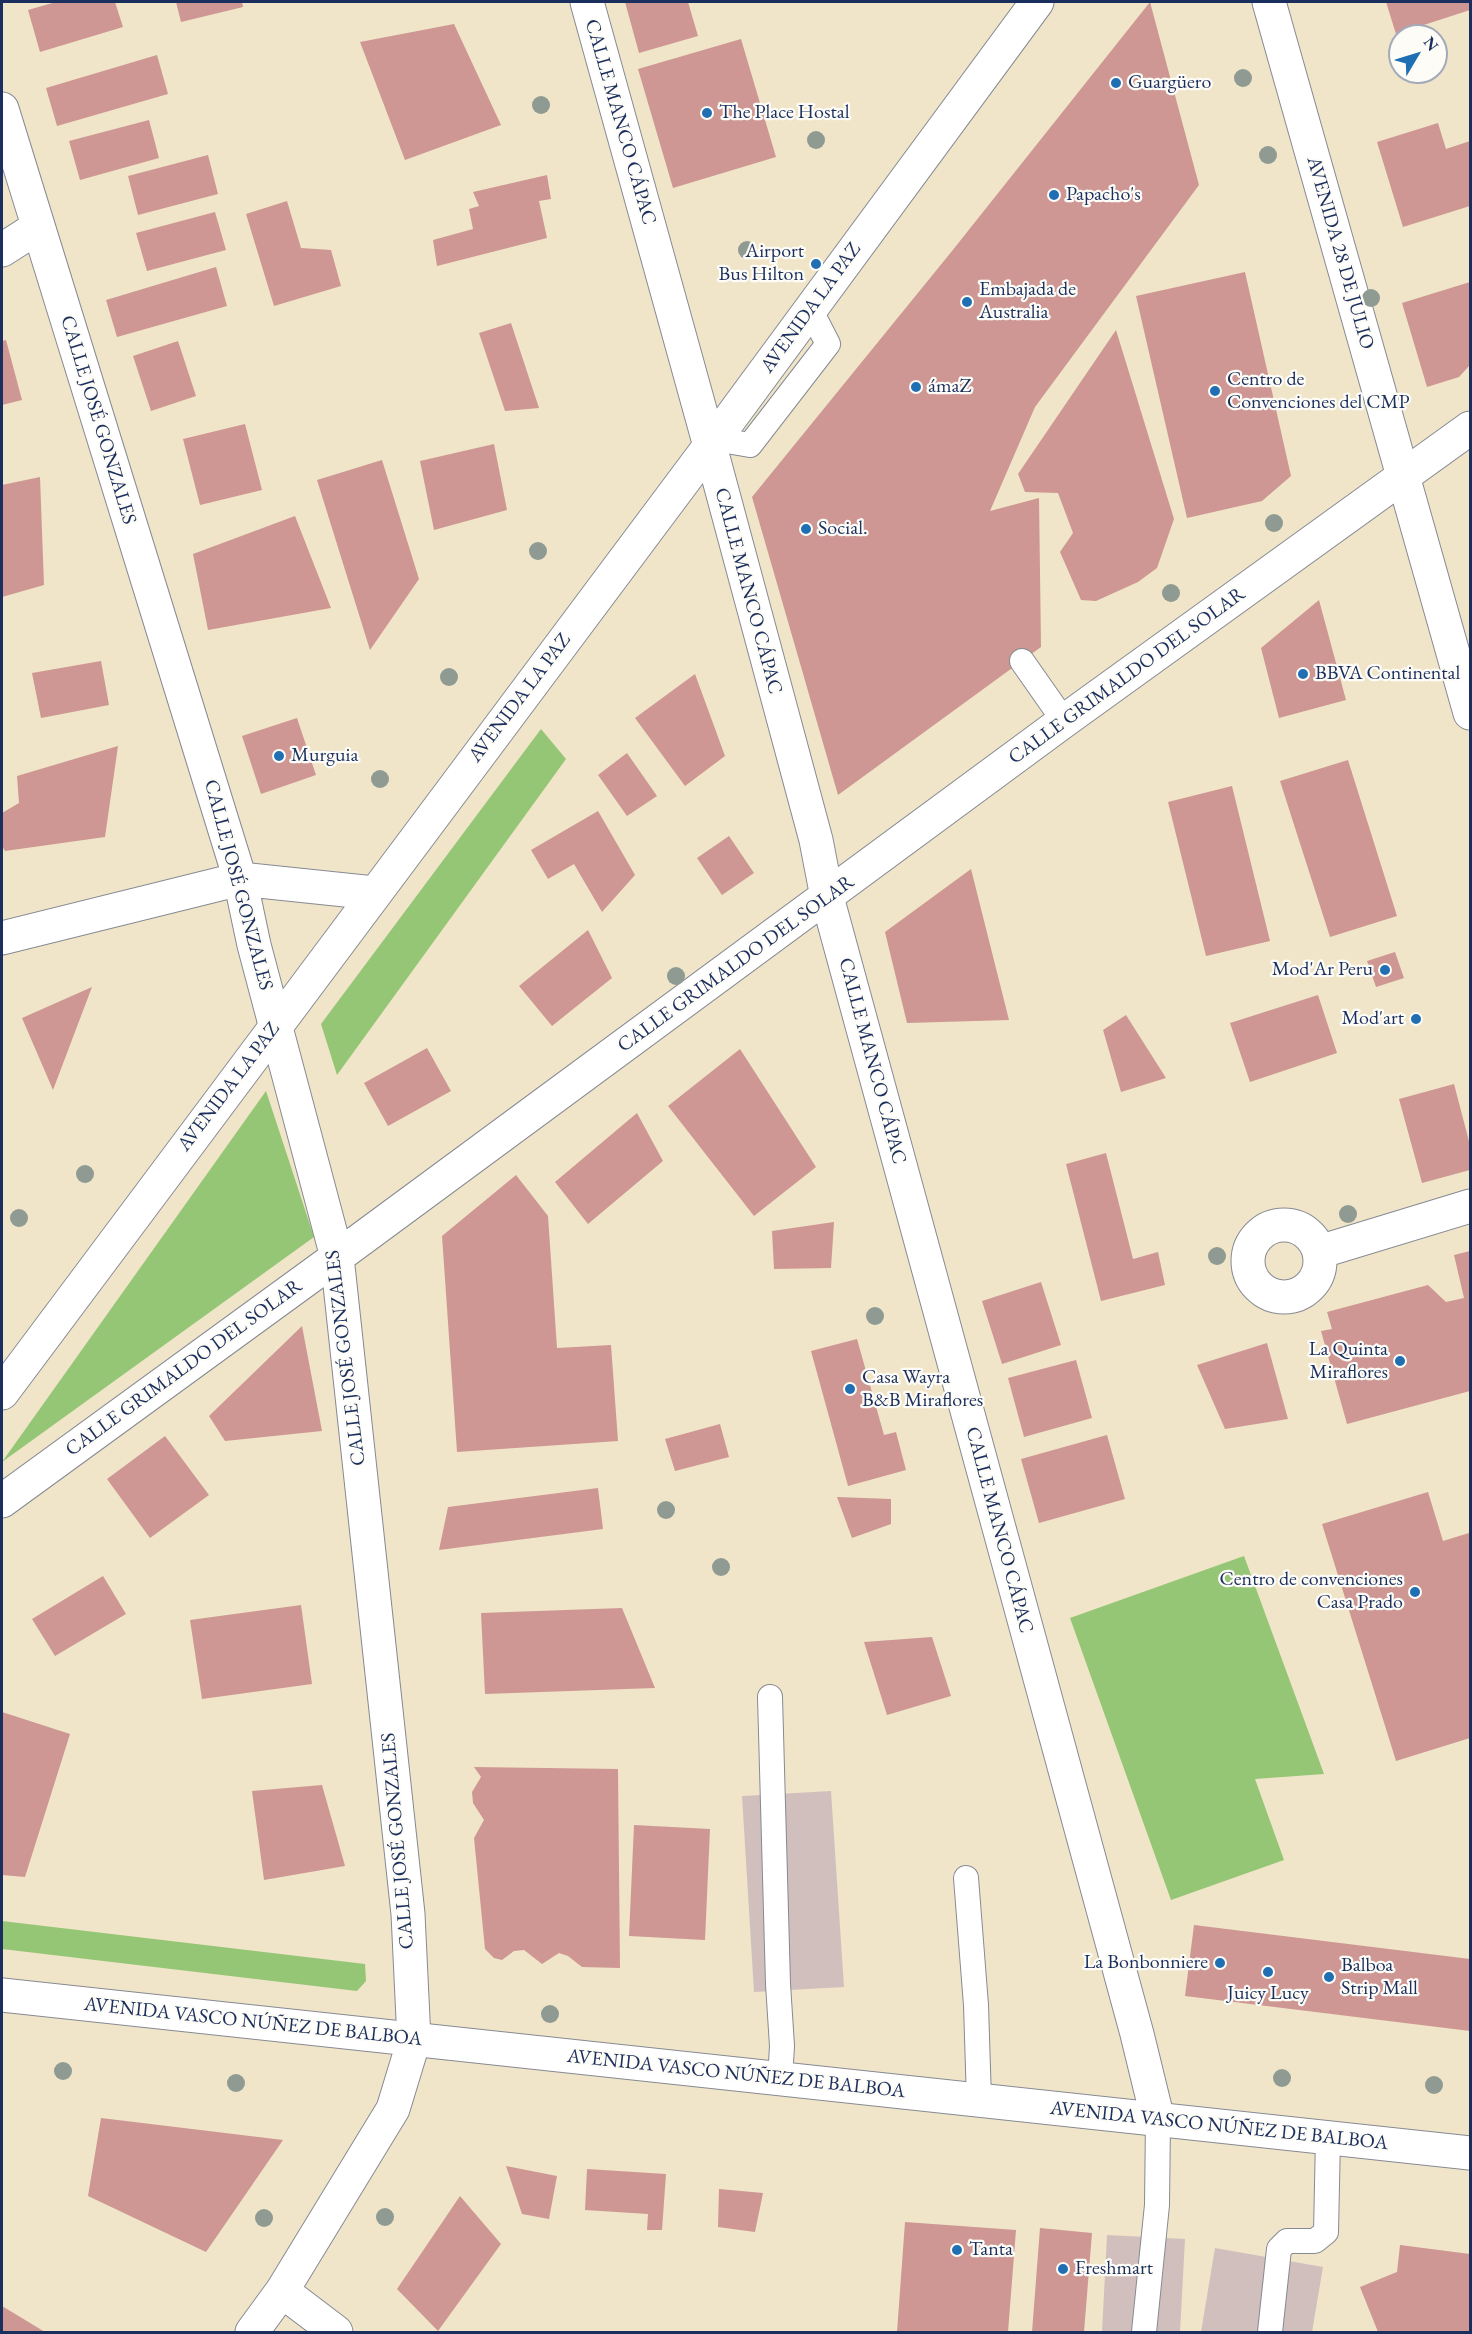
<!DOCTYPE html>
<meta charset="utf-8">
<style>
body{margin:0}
#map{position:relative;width:1472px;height:2334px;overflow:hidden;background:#f0e5c8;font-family:"EB Garamond",serif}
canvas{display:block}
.frame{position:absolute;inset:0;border:3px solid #1b2f5e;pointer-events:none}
.north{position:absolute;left:1388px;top:24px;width:60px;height:60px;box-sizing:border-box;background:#fdfcf7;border:2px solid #a3aaba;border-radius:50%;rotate:52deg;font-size:16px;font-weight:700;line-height:24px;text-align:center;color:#1b2f5e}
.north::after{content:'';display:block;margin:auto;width:21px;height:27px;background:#1f6fb2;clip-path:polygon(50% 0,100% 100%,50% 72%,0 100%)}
</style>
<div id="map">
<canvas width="1472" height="2334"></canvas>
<div class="frame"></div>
<div class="north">N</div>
</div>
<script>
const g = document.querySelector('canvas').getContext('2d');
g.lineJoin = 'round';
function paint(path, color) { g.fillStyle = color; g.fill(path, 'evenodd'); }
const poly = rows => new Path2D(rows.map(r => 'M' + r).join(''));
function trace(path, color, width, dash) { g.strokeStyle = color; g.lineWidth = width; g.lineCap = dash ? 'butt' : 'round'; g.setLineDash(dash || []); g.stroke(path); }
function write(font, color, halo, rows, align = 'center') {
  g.font = font + ' "EB Garamond",serif'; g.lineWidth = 4.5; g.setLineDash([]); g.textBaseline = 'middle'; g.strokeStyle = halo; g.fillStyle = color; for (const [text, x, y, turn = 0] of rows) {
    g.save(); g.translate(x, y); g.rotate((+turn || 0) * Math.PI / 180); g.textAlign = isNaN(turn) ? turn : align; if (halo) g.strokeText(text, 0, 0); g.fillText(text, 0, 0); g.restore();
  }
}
paint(poly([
 [831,1791,844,1987,754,1992,742,1796],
 [1107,2235,1185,2239,1180,2332,1102,2332],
 [1215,2248,1323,2267,1312,2332,1201,2332]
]), '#d1bfbd');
paint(poly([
 [541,729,566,759,337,1075,321,1024],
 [266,1091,314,1237,2,1462],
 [1244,1556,1324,1774,1255,1779,1284,1860,1171,1900,1070,1618],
 [2,1921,365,1964,366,1981,357,1991,2,1949]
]), '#94c676');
paint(poly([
 [56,2,115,2,123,27,40,52,28,10],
 [176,2,242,2,243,7,181,22],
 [625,2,688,2,698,36,639,53],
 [1150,2,1199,185,1035,407,990,511,1039,498,1041,647,838,795,752,497,952,251],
 [1386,2,1470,2,1470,10,1396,34],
 [454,24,501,125,405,160,360,42],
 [741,39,776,157,673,188,638,69],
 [157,55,168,94,57,126,46,88],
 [149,120,159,158,80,180,69,141],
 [1438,123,1446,149,1470,141,1470,206,1403,227,1377,142],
 [208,155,218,194,138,215,128,176],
 [547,175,551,199,539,201,547,238,437,266,433,240,473,229,469,209,479,206,473,192],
 [287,201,301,248,331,250,341,286,274,306,246,214],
 [215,212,226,250,147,271,136,233],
 [216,267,227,306,117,337,106,300],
 [1245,272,1291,476,1262,501,1187,518,1136,296],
 [1470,282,1470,365,1459,377,1427,387,1402,303],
 [511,323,539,408,505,411,479,333],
 [1116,330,1174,519,1157,568,1138,582,1096,601,1081,600,1060,552,1073,533,1058,493,1025,492,1018,474],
 [6,340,22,400,2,405,2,341],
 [178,341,196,396,151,411,133,356],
 [245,424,262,490,200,505,183,439],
 [494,444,507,510,434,530,420,461],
 [382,460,419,579,370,650,317,480],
 [40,477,44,585,2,597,2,485],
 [295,516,331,608,208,630,193,554],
 [1319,600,1346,700,1279,718,1261,648],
 [101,661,109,705,41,718,32,673],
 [695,674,725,756,685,786,635,718],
 [297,718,316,775,261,794,242,736],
 [118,746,105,837,5,851,2,846,2,813,19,803,17,776],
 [627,753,657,796,627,816,598,775],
 [1348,760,1397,916,1330,937,1280,781],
 [1232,786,1270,941,1206,956,1168,802],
 [598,811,635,875,602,912,574,864,548,879,531,850],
 [729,836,754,873,722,895,697,858],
 [971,869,1009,1020,907,1023,885,932],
 [588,930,612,978,552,1026,519,986],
 [1395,952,1404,978,1376,987,1367,961],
 [92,987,53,1090,22,1018],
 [1318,995,1337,1053,1250,1082,1230,1023],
 [1126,1015,1166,1078,1121,1092,1103,1030],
 [427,1048,451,1091,388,1126,364,1083],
 [740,1049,816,1167,754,1216,668,1106],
 [1454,1084,1470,1145,1470,1170,1422,1183,1399,1099],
 [637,1113,663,1161,588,1224,555,1182],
 [1106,1153,1133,1259,1158,1252,1165,1285,1101,1301,1066,1164],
 [516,1175,548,1216,557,1348,611,1345,618,1441,457,1452,442,1236],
 [834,1222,831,1268,774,1269,772,1231],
 [1470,1251,1470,1391,1347,1424,1321,1331,1332,1329,1327,1312,1428,1285,1446,1302,1464,1298,1454,1255],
 [1041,1282,1061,1345,1002,1364,982,1301],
 [302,1326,322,1431,225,1441,209,1416],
 [857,1339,884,1435,896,1432,906,1470,848,1486,811,1351],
 [1267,1343,1288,1419,1225,1429,1197,1365],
 [1076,1360,1092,1418,1024,1437,1008,1378],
 [720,1424,729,1457,675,1471,665,1439],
 [1107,1435,1125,1499,1039,1523,1021,1459],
 [165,1436,209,1495,150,1538,107,1479],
 [598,1488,603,1529,439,1550,448,1507],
 [1428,1492,1443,1541,1469,1533,1470,1539,1470,1738,1396,1761,1322,1524],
 [837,1497,891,1499,891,1524,852,1538],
 [103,1576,126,1614,55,1656,32,1619],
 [301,1605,312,1684,202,1699,190,1620],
 [622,1608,655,1688,485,1694,481,1613],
 [932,1637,951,1696,887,1715,864,1642],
 [2,1712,70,1734,25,1877,2,1875],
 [474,1767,618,1769,620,1968,582,1967,568,1956,559,1953,542,1964,524,1950,514,1951,502,1960,494,1958,485,1949,474,1838,484,1820,473,1803,472,1792,481,1777],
 [322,1785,345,1866,264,1880,252,1791],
 [634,1825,710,1829,705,1940,629,1936],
 [1194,1925,1470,1959,1470,2031,1185,1996],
 [101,2118,283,2140,206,2252,88,2196],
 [506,2166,557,2176,549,2219,522,2214],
 [587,2169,666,2174,662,2230,647,2230,648,2214,585,2210],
 [719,2189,763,2193,755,2232,718,2227],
 [460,2196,501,2244,438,2331,397,2289],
 [905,2222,1016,2230,1008,2332,897,2332],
 [1040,2228,1092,2233,1084,2332,1032,2332],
 [1400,2245,1470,2254,1470,2332,1378,2332,1360,2287,1397,2272],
 [2,2306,45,2332,2,2332]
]), '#ce9793');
const service = poly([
 [715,439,750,445,828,344,810,309],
 [1022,661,1064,721],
 [770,1697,778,1984,782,2046,780,2079],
 [966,1878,976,2005,979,2101],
 [1144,2332,1157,2205,1158,2120],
 [1270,2332,1279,2249,1287,2241,1315,2241,1326,2232,1328,2138]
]);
const minor = poly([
 [587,2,710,446,816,840,827,897,1137,2034,1158,2120],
 [2,109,240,879,254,945,337,1257,408,1914,414,2040,393,2109,282,2291,252,2332],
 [2,250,38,227],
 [2,938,240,879,374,893],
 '1248 1261a36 36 0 1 1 72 0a36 36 0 1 1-72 0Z',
 [1319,1252,1470,1206],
 [2,1501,337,1257,1064,721,1470,428],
 [282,2291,336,2332]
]);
const tertiary = poly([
 [1269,2,1470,713],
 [2,1393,715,439,1037,2],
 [2,1995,1470,2153]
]);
trace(service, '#868a93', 26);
trace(minor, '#868a93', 35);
trace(tertiary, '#868a93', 35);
trace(service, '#fff', 24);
trace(minor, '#fff', 33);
trace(tertiary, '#fff', 33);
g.fillStyle = '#8f9a92';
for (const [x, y] of [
 [1243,78],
 [541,105],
 [816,140],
 [1268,155],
 [747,250],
 [1371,298],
 [1274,523],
 [538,551],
 [1171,593],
 [449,677],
 [380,779],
 [676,976],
 [85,1174],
 [1348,1214],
 [19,1218],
 [1217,1256],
 [875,1316],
 [666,1510],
 [721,1567],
 [550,2014],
 [63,2071],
 [1282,2078],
 [236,2083],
 [1434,2085],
 [385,2217],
 [264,2218]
]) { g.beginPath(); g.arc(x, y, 9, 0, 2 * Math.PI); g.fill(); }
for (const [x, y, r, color] of [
 [1116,83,6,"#1f6fb2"],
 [707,113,6,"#1f6fb2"],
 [1054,195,6,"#1f6fb2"],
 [816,264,6,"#1f6fb2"],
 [967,302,6,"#1f6fb2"],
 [916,387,6,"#1f6fb2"],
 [1215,391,6,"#1f6fb2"],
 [806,529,6,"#1f6fb2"],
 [1303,674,6,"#1f6fb2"],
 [279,756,6,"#1f6fb2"],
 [1385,970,6,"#1f6fb2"],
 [1416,1019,6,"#1f6fb2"],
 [1400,1361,6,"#1f6fb2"],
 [850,1389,6,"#1f6fb2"],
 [1415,1592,6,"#1f6fb2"],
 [1220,1963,6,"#1f6fb2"],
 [1268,1972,6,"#1f6fb2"],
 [1329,1977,6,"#1f6fb2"],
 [957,2250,6,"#1f6fb2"],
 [1063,2269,6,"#1f6fb2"]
]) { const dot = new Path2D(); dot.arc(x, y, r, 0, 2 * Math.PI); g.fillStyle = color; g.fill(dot); trace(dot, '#fdfcf7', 2); }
write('20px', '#1b2f5e', '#fdfcf7', [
 ["Guargüero",1128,83],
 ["The Place Hostal",719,113],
 ["Papacho's",1066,195],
 ["Airport",804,252,"right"],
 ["Bus Hilton",804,275,"right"],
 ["Embajada de",979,290],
 ["Australia",979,313],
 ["Centro de",1227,380],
 ["Convenciones del CMP",1227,403],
 ["ámaZ",928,387],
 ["Social.",818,529],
 ["BBVA Continental",1315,674],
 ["Murguia",291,756],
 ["Mod'Ar Peru",1373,970,"right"],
 ["Mod'art",1404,1019,"right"],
 ["La Quinta",1388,1350,"right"],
 ["Miraflores",1388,1373,"right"],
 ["Casa Wayra",862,1378],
 ["B&B Miraflores",862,1401],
 ["Centro de convenciones",1403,1580,"right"],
 ["Casa Prado",1403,1603,"right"],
 ["La Bonbonniere",1208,1963,"right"],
 ["Balboa",1341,1966],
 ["Strip Mall",1341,1989],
 ["Juicy Lucy",1268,1994,"center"],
 ["Tanta",969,2250],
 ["Freshmart",1075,2269]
], 'left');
write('20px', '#1b2f5e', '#fdfcf7', [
 ["CALLE MANCO CÁPAC",620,122,74],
 ["AVENIDA 28 DE JULIO",1340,253,74],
 ["AVENIDA LA PAZ",811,308,-54],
 ["CALLE JOSÉ GONZALES",98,420,73],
 ["CALLE MANCO CÁPAC",748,591,75],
 ["CALLE GRIMALDO DEL SOLAR",1127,676,-36],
 ["AVENIDA LA PAZ",520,698,-53],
 ["CALLE JOSÉ GONZALES",238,885,75],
 ["CALLE GRIMALDO DEL SOLAR",736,964,-36],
 ["CALLE MANCO CÁPAC",872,1061,75],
 ["AVENIDA LA PAZ",229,1087,-53],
 ["CALLE JOSÉ GONZALES",346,1358,-97],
 ["CALLE GRIMALDO DEL SOLAR",184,1368,-36],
 ["CALLE MANCO CÁPAC",999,1530,75],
 ["CALLE JOSÉ GONZALES",398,1841,-95],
 ["AVENIDA VASCO NÚÑEZ DE BALBOA",253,2022,6],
 ["AVENIDA VASCO NÚÑEZ DE BALBOA",736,2074,6],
 ["AVENIDA VASCO NÚÑEZ DE BALBOA",1219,2126,6]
]);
</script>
